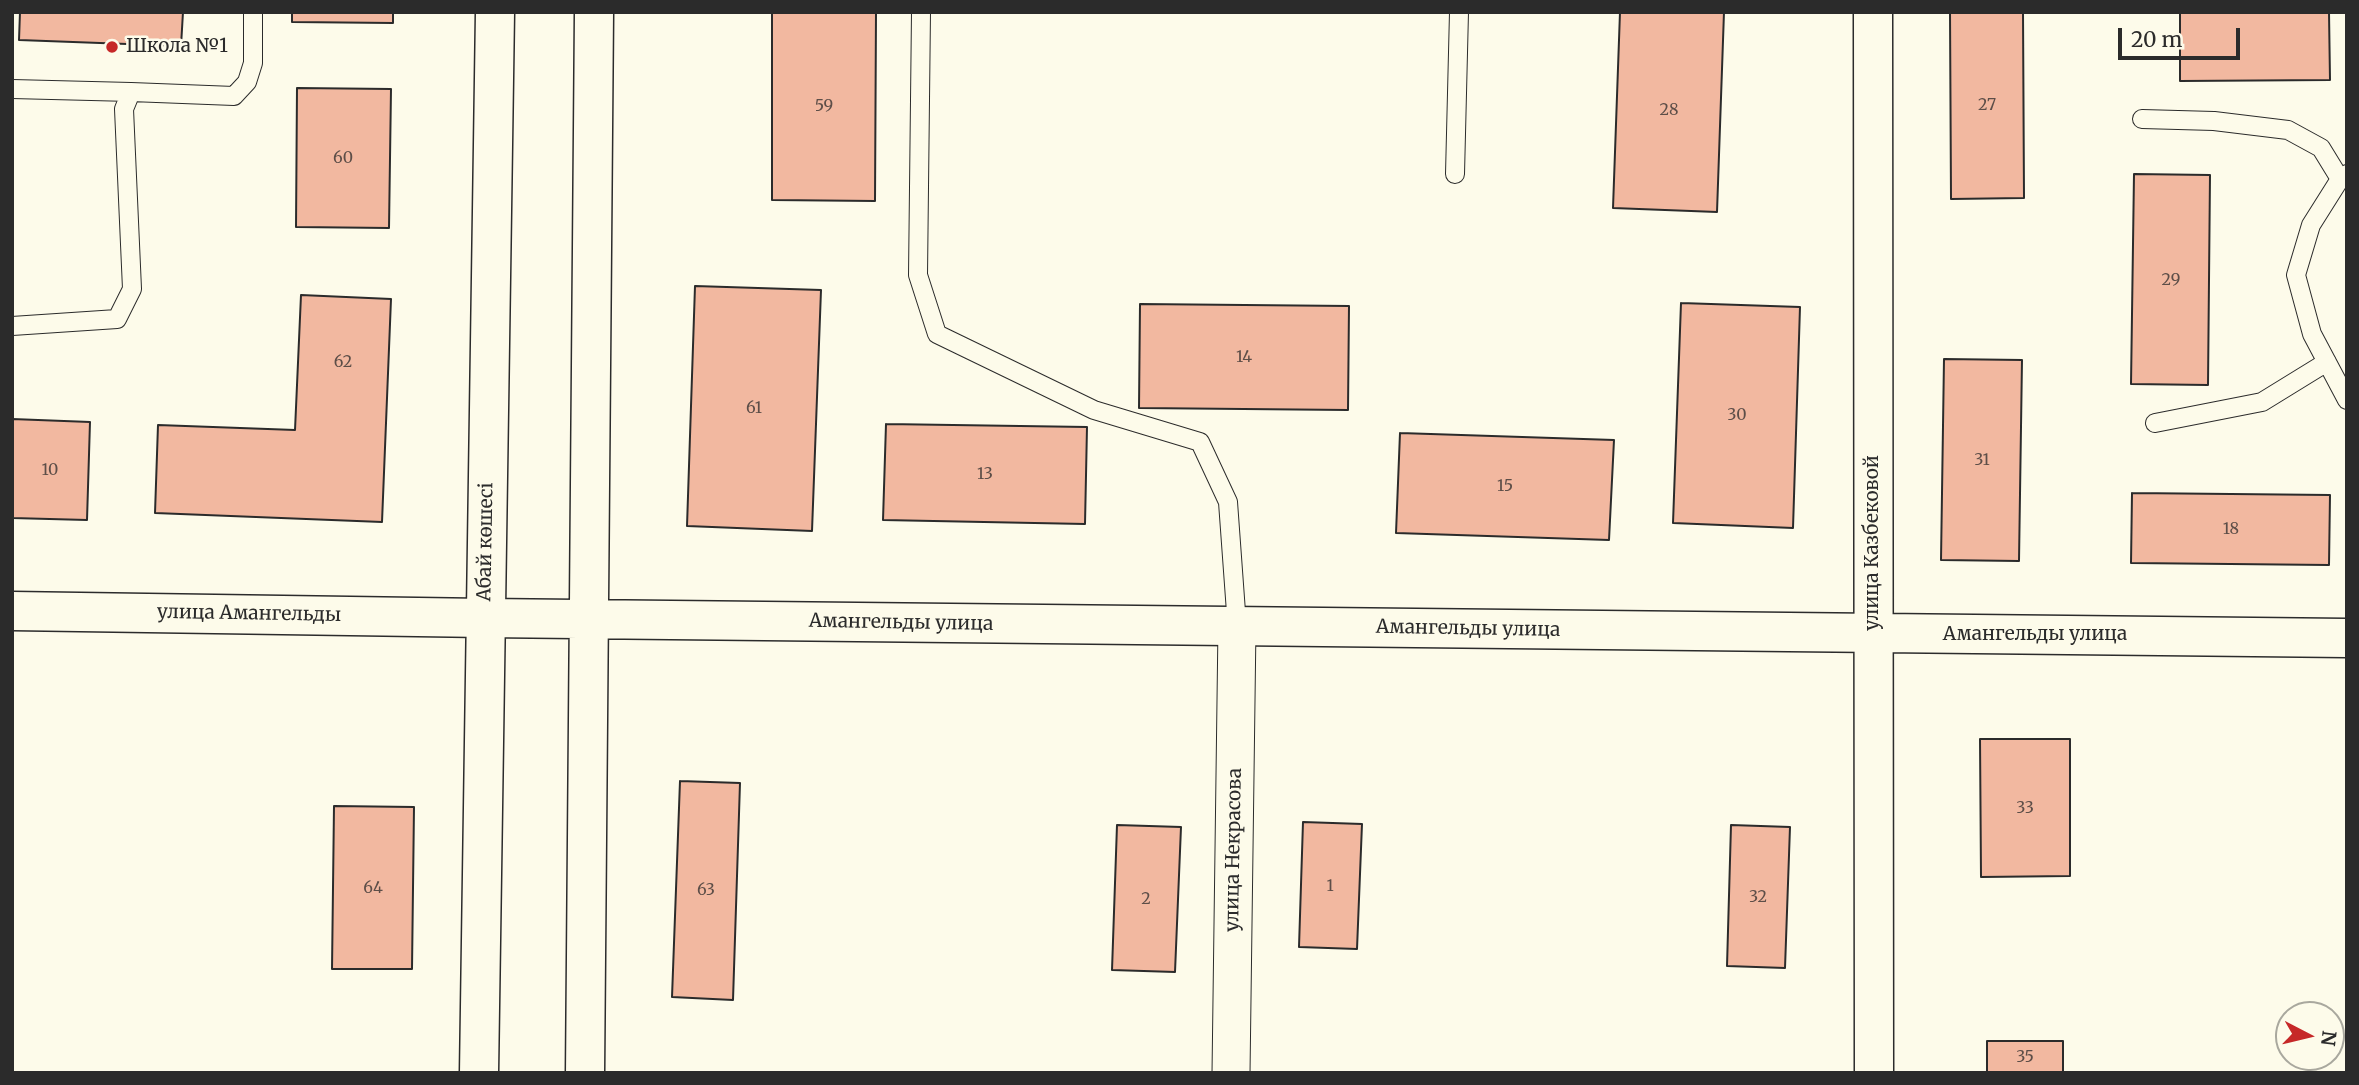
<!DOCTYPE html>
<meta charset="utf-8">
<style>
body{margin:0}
#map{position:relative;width:2359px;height:1085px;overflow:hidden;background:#fdfbea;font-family:Merriweather,serif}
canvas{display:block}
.frame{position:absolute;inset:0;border:14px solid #2b2b2b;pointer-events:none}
.north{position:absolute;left:2275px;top:1001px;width:70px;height:70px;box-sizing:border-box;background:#fdfbea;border:2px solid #a9a89e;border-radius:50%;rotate:97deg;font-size:19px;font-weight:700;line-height:28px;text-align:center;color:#2b2b2b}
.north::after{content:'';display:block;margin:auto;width:24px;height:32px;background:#c62828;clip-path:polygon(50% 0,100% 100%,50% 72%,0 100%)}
.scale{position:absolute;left:2118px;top:28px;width:122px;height:32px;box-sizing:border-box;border:4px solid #2b2b2b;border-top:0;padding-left:9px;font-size:21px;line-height:24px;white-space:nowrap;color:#2b2b2b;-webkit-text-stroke:5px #fdfbea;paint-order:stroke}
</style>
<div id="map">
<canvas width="2359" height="1085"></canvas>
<div class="frame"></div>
<div class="north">N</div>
<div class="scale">20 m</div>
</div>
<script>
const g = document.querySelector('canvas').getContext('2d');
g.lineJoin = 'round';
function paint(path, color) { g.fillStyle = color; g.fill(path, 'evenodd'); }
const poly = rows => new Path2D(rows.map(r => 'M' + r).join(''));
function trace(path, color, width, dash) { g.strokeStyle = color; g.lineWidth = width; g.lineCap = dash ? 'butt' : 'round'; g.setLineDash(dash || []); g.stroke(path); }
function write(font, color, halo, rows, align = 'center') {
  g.font = font + ' Merriweather,serif'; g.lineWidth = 5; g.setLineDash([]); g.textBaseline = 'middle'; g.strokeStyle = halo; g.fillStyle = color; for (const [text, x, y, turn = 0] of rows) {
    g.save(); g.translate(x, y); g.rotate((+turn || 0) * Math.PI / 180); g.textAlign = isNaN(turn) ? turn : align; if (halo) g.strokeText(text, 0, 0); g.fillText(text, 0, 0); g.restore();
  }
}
const building = poly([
 [20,12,183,12,181,46,19,40,20,12],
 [292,12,393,12,393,23,292,22,292,12],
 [772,12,876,12,875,201,772,200,772,12],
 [1620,12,1724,12,1717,212,1613,208,1620,12],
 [1950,12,2023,12,2024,198,1951,199,1950,12],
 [2180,12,2329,12,2330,80,2180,81,2180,12],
 [297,88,391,89,389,228,296,227,297,88],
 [2134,174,2210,175,2208,385,2131,384,2134,174],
 [695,286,821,290,812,531,687,526,695,286],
 [301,295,391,299,382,522,155,513,158,425,295,430,301,295],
 [1681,303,1800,307,1793,528,1673,523,1681,303],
 [1140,304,1349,306,1348,410,1139,408,1140,304],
 [1944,359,2022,360,2019,561,1941,560,1944,359],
 [12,419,90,422,87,520,12,518,12,419],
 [886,424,1087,427,1085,524,883,520,886,424],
 [1400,433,1614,440,1609,540,1396,533,1400,433],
 [2132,493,2330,495,2329,565,2131,563,2132,493],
 [1980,739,2070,739,2070,876,1981,877,1980,739],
 [680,781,740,783,733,1000,672,997,680,781],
 [334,806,414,807,412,969,332,969,334,806],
 [1303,822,1362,824,1357,949,1299,947,1303,822],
 [1117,825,1181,827,1175,972,1112,970,1117,825],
 [1731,825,1790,827,1785,968,1727,966,1731,825],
 [1987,1041,2063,1041,2063,1073,1987,1073,1987,1041]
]);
paint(building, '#f2b8a0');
trace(building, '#2b2b2b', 2);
const lane = poly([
 [921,12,918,275,937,334,1094,410,1200,442,1228,502,1237,626],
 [12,89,131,92],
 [2142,119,2214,121,2288,130,2321,148,2340,179],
 [1455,174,1459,12],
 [2347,174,2340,179,2311,225,2296,275,2312,334,2347,400],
 [12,326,117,319,132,289,124,109,131,92,234,96,247,82,253,63,253,12],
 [2155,423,2262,402,2327,362]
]);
const street = poly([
 [1231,1073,1237,626]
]);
const secondary = poly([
 [1873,12,1874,1073],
 [12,611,485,618,2347,638],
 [479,1073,495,12],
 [585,1073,594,12]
]);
trace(lane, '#2b2b2b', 20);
trace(street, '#2b2b2b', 39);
trace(secondary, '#2b2b2b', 41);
trace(lane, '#fdfbea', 18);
trace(street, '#fdfbea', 37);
trace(secondary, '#fdfbea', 38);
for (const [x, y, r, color] of [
 [112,47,7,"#c62828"]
]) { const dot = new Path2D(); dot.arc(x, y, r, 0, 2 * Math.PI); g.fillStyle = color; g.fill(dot); trace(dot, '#fdfbea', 2.5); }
write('16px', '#5d4e48', null, [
 ["27",1987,105],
 ["59",824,106],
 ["28",1669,110],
 ["60",343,158],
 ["29",2171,280],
 ["14",1244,357],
 ["62",343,362],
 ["61",754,408],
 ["30",1737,415],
 ["31",1982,460],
 ["10",50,470],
 ["13",985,474],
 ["15",1505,486],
 ["18",2231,529],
 ["33",2025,808],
 ["1",1330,886],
 ["64",373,888],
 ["63",706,890],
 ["32",1758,897],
 ["2",1146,899],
 ["35",2025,1057]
]);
write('19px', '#2b2b2b', '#fdfbea', [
 ["Школа №1",126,47]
], 'left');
write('19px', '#2b2b2b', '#fdfbea', [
 ["Абай көшесі",486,542,-89],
 ["улица Казбековой",1873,543,-90],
 ["улица Амангельды",249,614,1],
 ["Амангельды улица",901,623,1],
 ["Амангельды улица",1468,629,1],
 ["Амангельды улица",2035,635],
 ["улица Некрасова",1234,850,-89]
]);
</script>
